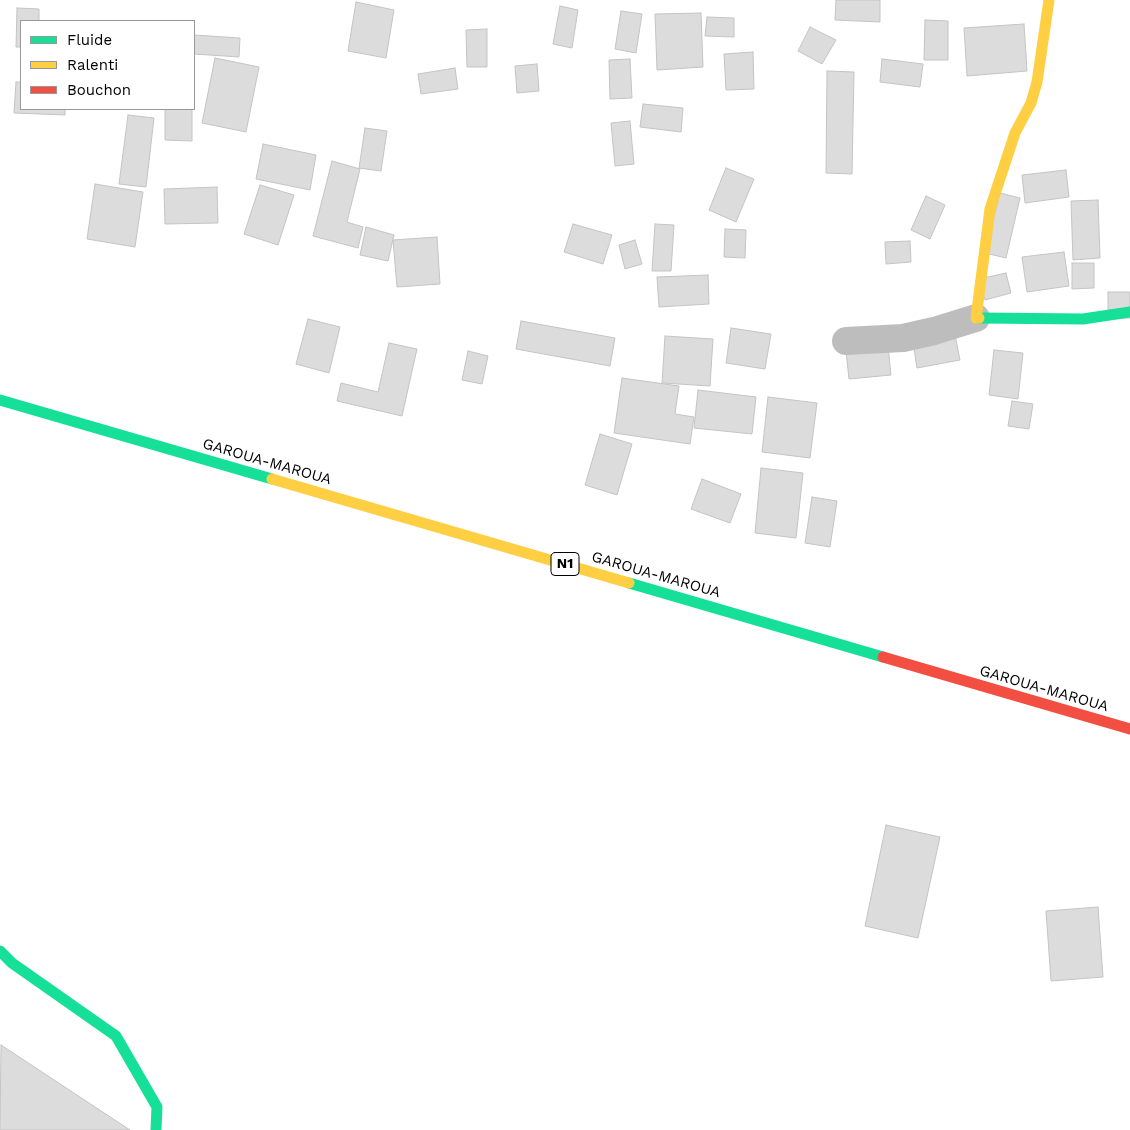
<!DOCTYPE html>
<style>
body{margin:0}
#map{position:relative;width:1130px;height:1130px;overflow:hidden;background:#fff;font-family:"Work Sans",sans-serif}
canvas{display:block}
.legend{position:absolute;left:20px;top:20px;width:175px;height:90px;box-sizing:border-box;background:#fff;border:1px solid #999;margin:0;padding:6px 9px;list-style:none;font-size:15px;color:#000}
.legend li{display:flex;align-items:center;gap:10px;height:25px}
.legend b{width:25px;border:1px solid #999}
</style>
<div id="map">
<canvas width="1130" height="1130"></canvas>
<ul class="legend">
<li><b style="height:6px;background:#16e098"></b>Fluide</li>
<li><b style="height:6px;background:#ffcf43"></b>Ralenti</li>
<li><b style="height:6px;background:#f24e42"></b>Bouchon</li>
</ul>
</div>
<script>
const g = document.querySelector('canvas').getContext('2d');
g.lineJoin = 'round';
function paint(path, color) { g.fillStyle = color; g.fill(path, 'evenodd'); }
const poly = rows => new Path2D(rows.map(r => 'M' + r).join(''));
function trace(path, color, width, dash) { g.strokeStyle = color; g.lineWidth = width; g.lineCap = dash ? 'butt' : 'round'; g.setLineDash(dash || []); g.stroke(path); }
function write(font, color, halo, rows, align = 'center') {
  g.font = font + ' "Work Sans",sans-serif'; g.lineWidth = 5; g.setLineDash([]); g.textBaseline = 'middle'; g.strokeStyle = halo; g.fillStyle = color; for (const [text, x, y, turn = 0] of rows) {
    g.save(); g.translate(x, y); g.rotate((+turn || 0) * Math.PI / 180); g.textAlign = isNaN(turn) ? turn : align; if (halo) g.strokeText(text, 0, 0); g.fillText(text, 0, 0); g.restore();
  }
}
const building = poly([
 [836,0,880,0,880,22,835,20,836,0],
 [356,2,394,10,386,58,348,51,356,2],
 [560,6,578,10,572,48,553,44,560,6],
 [17,8,39,9,39,21,21,21,21,47,16,47,17,8],
 [621,11,642,14,636,53,615,49,621,11],
 [701,13,703,67,657,70,655,14,701,13],
 [707,17,734,18,734,37,705,36,707,17],
 [925,20,948,21,948,60,924,60,925,20],
 [1024,24,1027,71,967,76,964,28,1024,24],
 [810,27,836,40,822,64,798,51,810,27],
 [487,29,487,67,467,67,466,30,487,29],
 [194,35,240,38,239,57,194,54,194,35],
 [753,52,754,89,726,90,724,54,753,52],
 [215,58,259,67,246,132,202,123,215,58],
 [630,59,632,98,610,99,609,60,630,59],
 [882,59,923,64,920,87,880,82,882,59],
 [537,64,539,91,517,93,515,66,537,64],
 [455,68,458,89,421,94,418,74,455,68],
 [827,71,854,72,852,174,826,173,827,71],
 [16,82,21,82,21,109,65,109,65,115,14,113,16,82],
 [643,104,683,108,681,132,640,127,643,104],
 [165,109,192,109,192,141,165,140,165,109],
 [128,115,154,118,146,187,119,184,128,115],
 [630,121,634,164,615,166,611,123,630,121],
 [365,128,387,131,381,171,359,168,365,128],
 [263,144,316,155,310,190,256,179,263,144],
 [332,161,360,169,347,222,363,227,358,248,313,236,332,161],
 [726,168,754,179,736,222,709,210,726,168],
 [1066,170,1069,197,1025,203,1022,175,1066,170],
 [95,184,143,192,135,247,87,239,95,184],
 [260,185,294,195,278,245,244,234,260,185],
 [217,187,218,223,165,224,164,189,217,187],
 [1000,193,1020,198,1006,258,985,253,1000,193],
 [926,196,945,205,930,239,911,230,926,196],
 [1098,200,1100,258,1073,260,1071,201,1098,200],
 [573,224,612,235,603,264,564,252,573,224],
 [655,224,674,225,671,271,652,271,655,224],
 [366,227,394,235,388,261,360,255,366,227],
 [725,229,746,230,745,258,724,257,725,229],
 [437,237,440,284,397,287,393,240,437,237],
 [635,240,642,264,625,269,619,245,635,240],
 [910,241,911,262,886,264,885,242,910,241],
 [1064,252,1069,286,1027,292,1022,257,1064,252],
 [1072,263,1094,263,1094,288,1072,289,1072,263],
 [1006,273,1011,293,985,300,979,279,1006,273],
 [708,275,709,304,659,307,657,277,708,275],
 [1108,292,1130,292,1130,318,1108,318,1108,292],
 [308,319,340,327,329,373,296,364,308,319],
 [521,321,615,338,610,366,516,349,521,321],
 [731,328,771,334,765,369,726,363,731,328],
 [955,335,960,360,917,368,913,342,955,335],
 [665,336,713,339,710,386,662,383,665,336],
 [389,343,417,349,402,416,337,401,341,383,378,392,389,343],
 [888,346,891,375,849,379,846,351,888,346],
 [994,350,1023,353,1018,399,989,395,994,350],
 [468,351,488,356,482,384,462,380,468,351],
 [622,378,679,386,675,414,694,417,690,444,614,433,622,378],
 [698,390,756,397,752,434,694,428,698,390],
 [768,397,817,403,810,458,762,452,768,397],
 [1012,401,1033,404,1029,429,1008,426,1012,401],
 [600,434,632,444,617,495,585,485,600,434],
 [761,468,803,473,796,538,755,533,761,468],
 [702,479,741,494,730,523,691,509,702,479],
 [812,497,837,501,830,547,805,543,812,497],
 [886,825,940,837,918,938,865,926,886,825],
 [1098,907,1103,977,1051,981,1046,911,1098,907],
 [1,1045,130,1130,0,1130,1,1045]
]);
paint(building, '#dcdcdc');
trace(building, '#c4c4c4', 1);
trace(poly([
 [846,341,903,338,934,331,976,318]
]), '#bdbdbd', 28);
trace(poly([
 [979,318,1083,319,1130,312],
 [0,400,272,479],
 [629,583,883,657],
 [0,951,12,963,116,1036,157,1107,156,1130]
]), '#16e098', 11);
trace(poly([
 [979,318,976,318,990,209,1015,133,1031,103,1037,82,1049,0],
 [272,479,629,583]
]), '#ffcf43', 11);
trace(poly([
 [883,657,1130,729]
]), '#f24e42', 11);
for (const [x, y, w] of [
 [565,564,28]
]) { const box = new Path2D(); box.roundRect(x - w / 2, y - 11.5, w, 23, 4); g.fillStyle = '#fff'; g.fill(box); trace(box, '#000', 1); }
write('bold 14px', '#000', null, [
 ["N1",565,564]
]);
write('15px', '#000', '#fff', [
 ["GAROUA-MAROUA",267,462,16],
 ["GAROUA-MAROUA",656,575,16],
 ["GAROUA-MAROUA",1044,689,16]
]);
</script>
